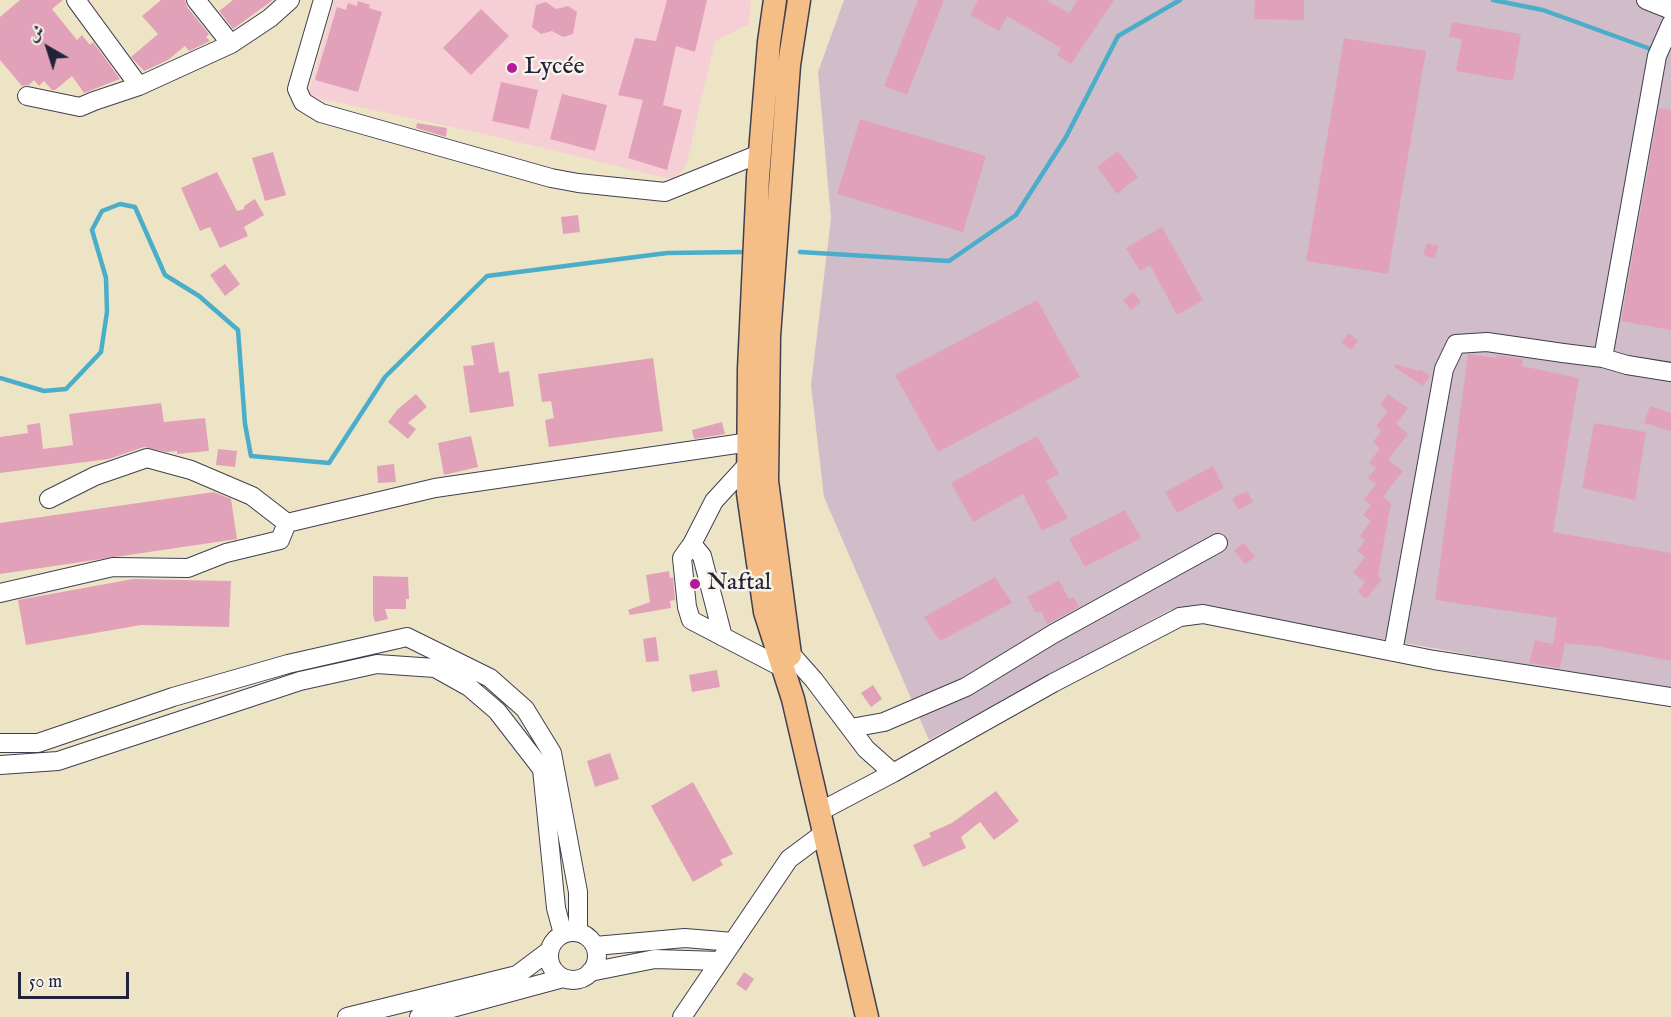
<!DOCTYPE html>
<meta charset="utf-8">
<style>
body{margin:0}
#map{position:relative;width:1671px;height:1017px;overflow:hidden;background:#ede4c6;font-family:"IM FELL English",Amiri,serif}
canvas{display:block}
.north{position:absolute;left:18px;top:18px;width:60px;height:60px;-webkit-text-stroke:4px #f7f3e8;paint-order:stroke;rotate:321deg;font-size:16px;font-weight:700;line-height:24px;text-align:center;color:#22223b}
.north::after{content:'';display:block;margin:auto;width:21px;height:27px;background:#22223b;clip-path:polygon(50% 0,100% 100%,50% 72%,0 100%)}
.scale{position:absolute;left:18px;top:972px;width:111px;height:27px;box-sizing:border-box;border:3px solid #22223b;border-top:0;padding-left:8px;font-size:18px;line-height:21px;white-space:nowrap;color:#22223b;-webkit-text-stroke:4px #f7f3e8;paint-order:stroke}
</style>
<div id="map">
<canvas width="1671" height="1017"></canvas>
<div class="north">ش</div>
<div class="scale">50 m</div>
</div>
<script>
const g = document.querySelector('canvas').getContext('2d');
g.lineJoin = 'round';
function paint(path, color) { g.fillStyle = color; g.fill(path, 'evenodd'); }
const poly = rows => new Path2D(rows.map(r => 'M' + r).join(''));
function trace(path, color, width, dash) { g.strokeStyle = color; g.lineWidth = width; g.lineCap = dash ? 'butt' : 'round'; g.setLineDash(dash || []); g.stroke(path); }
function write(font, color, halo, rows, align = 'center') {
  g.font = font + ' "IM FELL English",serif'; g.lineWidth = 5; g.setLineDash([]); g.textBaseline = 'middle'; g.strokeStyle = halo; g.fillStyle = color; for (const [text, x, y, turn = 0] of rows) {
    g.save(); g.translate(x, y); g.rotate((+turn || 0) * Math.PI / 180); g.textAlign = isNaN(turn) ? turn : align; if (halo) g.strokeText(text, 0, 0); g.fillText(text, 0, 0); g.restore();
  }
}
paint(poly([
 [334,0,751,0,749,24,715,41,686,166,674,180,489,135,308,96]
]), '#f6cfd6');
paint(poly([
 [844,0,1671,0,1671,690,1210,609,1170,610,929,740,824,497,811,385,831,218,818,72]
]), '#d1bdc9');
trace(poly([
 [1493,0,1543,10,1656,51],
 [800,252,949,261,1016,215,1066,137,1118,36,1180,0],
 [0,378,44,391,66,389,101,352,107,312,106,278,92,230,102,211,120,204,135,207,165,275,199,296,238,330,245,424,251,456,329,463,385,377,487,276,667,253,745,252]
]), '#4aadc9', 4.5);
paint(poly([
 [20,0,63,0,52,9,77,40,82,35,90,45,93,42,120,79,84,93,72,76,55,90,52,90,44,81,39,86,34,80,29,85,22,86,0,60,0,17],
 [161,0,185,0,187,7,209,34,206,37,210,41,189,51,185,46,168,60,144,71,131,57,158,34,142,16],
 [233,0,273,0,233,29,219,11],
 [667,0,707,0,695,52,676,46,663,105,682,110,667,170,628,158,643,100,618,95,635,38,656,41],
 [918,0,944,0,907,95,884,86],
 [978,0,1046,0,1069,13,1078,0,1114,0,1071,64,1057,55,1061,48,1007,16,999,31,970,15],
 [1255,0,1304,0,1304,20,1254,19],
 [358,1,370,5,369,8,382,12,358,92,315,80,337,7,346,10,348,3,357,6],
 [546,2,556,9,568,6,577,12,573,34,563,37,552,31,541,34,532,27,536,5],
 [481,9,509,36,471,75,443,48],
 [1452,22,1521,34,1513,81,1456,71,1462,39,1449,37],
 [1344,38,1426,51,1388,274,1306,261],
 [501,82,538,90,529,129,492,121],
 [562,94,607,105,595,151,550,139],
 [1659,108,1671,110,1671,330,1621,321],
 [860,119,986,156,963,232,837,194],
 [417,123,447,128,446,137,416,128],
 [1118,151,1138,177,1117,194,1097,167],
 [273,152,286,195,265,201,252,158],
 [217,172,237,211,244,209,244,206,255,199,264,215,244,227,248,236,220,248,210,227,200,231,181,188],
 [578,215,580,232,563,234,561,217],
 [1162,227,1203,300,1177,315,1150,265,1140,271,1126,248],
 [1427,243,1439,246,1434,258,1423,255],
 [225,264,240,284,225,296,210,275],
 [1133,292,1141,302,1131,310,1123,300],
 [1037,300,1080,377,938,452,895,375],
 [1349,333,1358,341,1351,350,1341,342],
 [494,342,499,373,509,371,514,406,470,413,463,366,474,365,471,346],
 [1468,354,1496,358,1497,355,1523,359,1522,366,1579,378,1553,532,1671,553,1671,661,1601,647,1565,643,1560,668,1529,663,1535,640,1553,644,1557,618,1435,600],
 [653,358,663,431,549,447,545,420,554,418,551,401,542,402,538,374],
 [1395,364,1419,371,1420,369,1430,376,1423,386,1394,367],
 [416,394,427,407,408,423,416,429,408,439,388,422,397,410],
 [1388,394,1408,408,1396,424,1408,434,1388,460,1403,471,1383,497,1391,503,1378,576,1382,579,1366,599,1358,592,1365,582,1353,573,1365,557,1357,551,1365,540,1360,536,1371,521,1363,515,1371,505,1364,499,1376,484,1368,478,1376,468,1369,463,1380,448,1373,442,1381,431,1376,426,1388,411,1380,405],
 [161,403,164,422,205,418,209,451,177,454,177,451,167,452,144,447,109,459,0,473,0,437,28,433,27,425,40,423,43,449,73,445,69,414],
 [1650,406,1671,413,1671,431,1644,423],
 [722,422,725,434,694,439,692,430],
 [1594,423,1646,432,1635,500,1582,488],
 [471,436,478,467,444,475,438,443],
 [1037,436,1059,474,1046,481,1068,518,1042,531,1023,494,973,522,951,483],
 [218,449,237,451,235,467,216,465],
 [394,464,396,482,378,483,377,466],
 [1213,466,1224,488,1177,513,1165,492],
 [1247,491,1253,502,1238,510,1232,498],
 [214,492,231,499,237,539,0,574,0,523],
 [1125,510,1141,538,1085,567,1069,539],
 [1244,543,1255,557,1245,564,1234,550],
 [669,571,670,578,673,577,675,600,670,601,671,608,630,615,628,610,650,602,646,575],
 [373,576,408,577,409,599,406,599,406,609,385,609,388,619,375,622,373,615],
 [995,577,1012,603,940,641,924,617],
 [133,579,231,581,229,627,141,625,26,645,18,600],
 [1059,580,1069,599,1074,597,1079,607,1047,624,1041,611,1036,613,1027,597],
 [656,637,659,661,646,662,643,639],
 [717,670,720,687,692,692,689,675],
 [873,685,882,699,871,707,861,693],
 [610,753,619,779,595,787,587,761],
 [693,782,733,854,720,860,723,865,693,882,651,806],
 [996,791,1019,821,994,840,980,822,961,837,966,848,923,867,913,845,931,837,929,833,952,823],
 [744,972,754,979,746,991,736,984]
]), '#e1a2b9');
const minor = poly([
 [76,0,139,86],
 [196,0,231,44],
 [323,0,297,89,303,102,321,113,551,178,578,183,665,192,759,154],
 [1646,0,1671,10],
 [27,96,80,107,94,101,139,86,231,44,270,18,290,0],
 [1603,358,1657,56,1671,24],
 [748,464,714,501,692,544,682,558,687,607,691,620,783,668],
 [49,499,95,476,147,458,191,470,252,496,287,523],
 [287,523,435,488,750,442],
 [692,544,702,556,723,637],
 [0,593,113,567,188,568,226,553,280,540,287,523],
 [1393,652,1444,369,1456,344,1487,342,1563,353,1603,358,1627,365,1671,372],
 [790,653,814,680,866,749,893,773],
 [851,728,884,722,966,687,1053,634,1218,543],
 [0,743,38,743,173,697,288,664,407,637,490,678,525,709,552,753,578,892,578,932],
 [0,765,58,761,300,681,377,664,435,668,469,687,497,711,542,769,556,908,563,934],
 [819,812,893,773,1053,683,1180,617,1203,614,1434,660,1671,697],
 '549 956a24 24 0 1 1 48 0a24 24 0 1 1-48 0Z',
 [595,946,685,938,733,942],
 [590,972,655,959,720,961],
 [347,1017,517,975,549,951],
 [419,1017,563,978],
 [682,1017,789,859,824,833]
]);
const major = poly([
 [775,0,769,42,758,177,749,369,748,493,765,612,793,699,867,1017],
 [790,655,767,481,769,336,789,65,799,0]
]);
trace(minor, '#403f50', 20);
trace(major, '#403f50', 25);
trace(minor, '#fff', 18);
trace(major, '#f5be86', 22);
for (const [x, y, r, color] of [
 [512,68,6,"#b5179e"],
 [695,584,6,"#b5179e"]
]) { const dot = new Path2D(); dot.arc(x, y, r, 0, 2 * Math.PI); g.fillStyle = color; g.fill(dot); trace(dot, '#f7f3e8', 2); }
write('24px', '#22223b', '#f7f3e8', [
 ["Lycée",524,68],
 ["Naftal",707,584]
], 'left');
</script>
